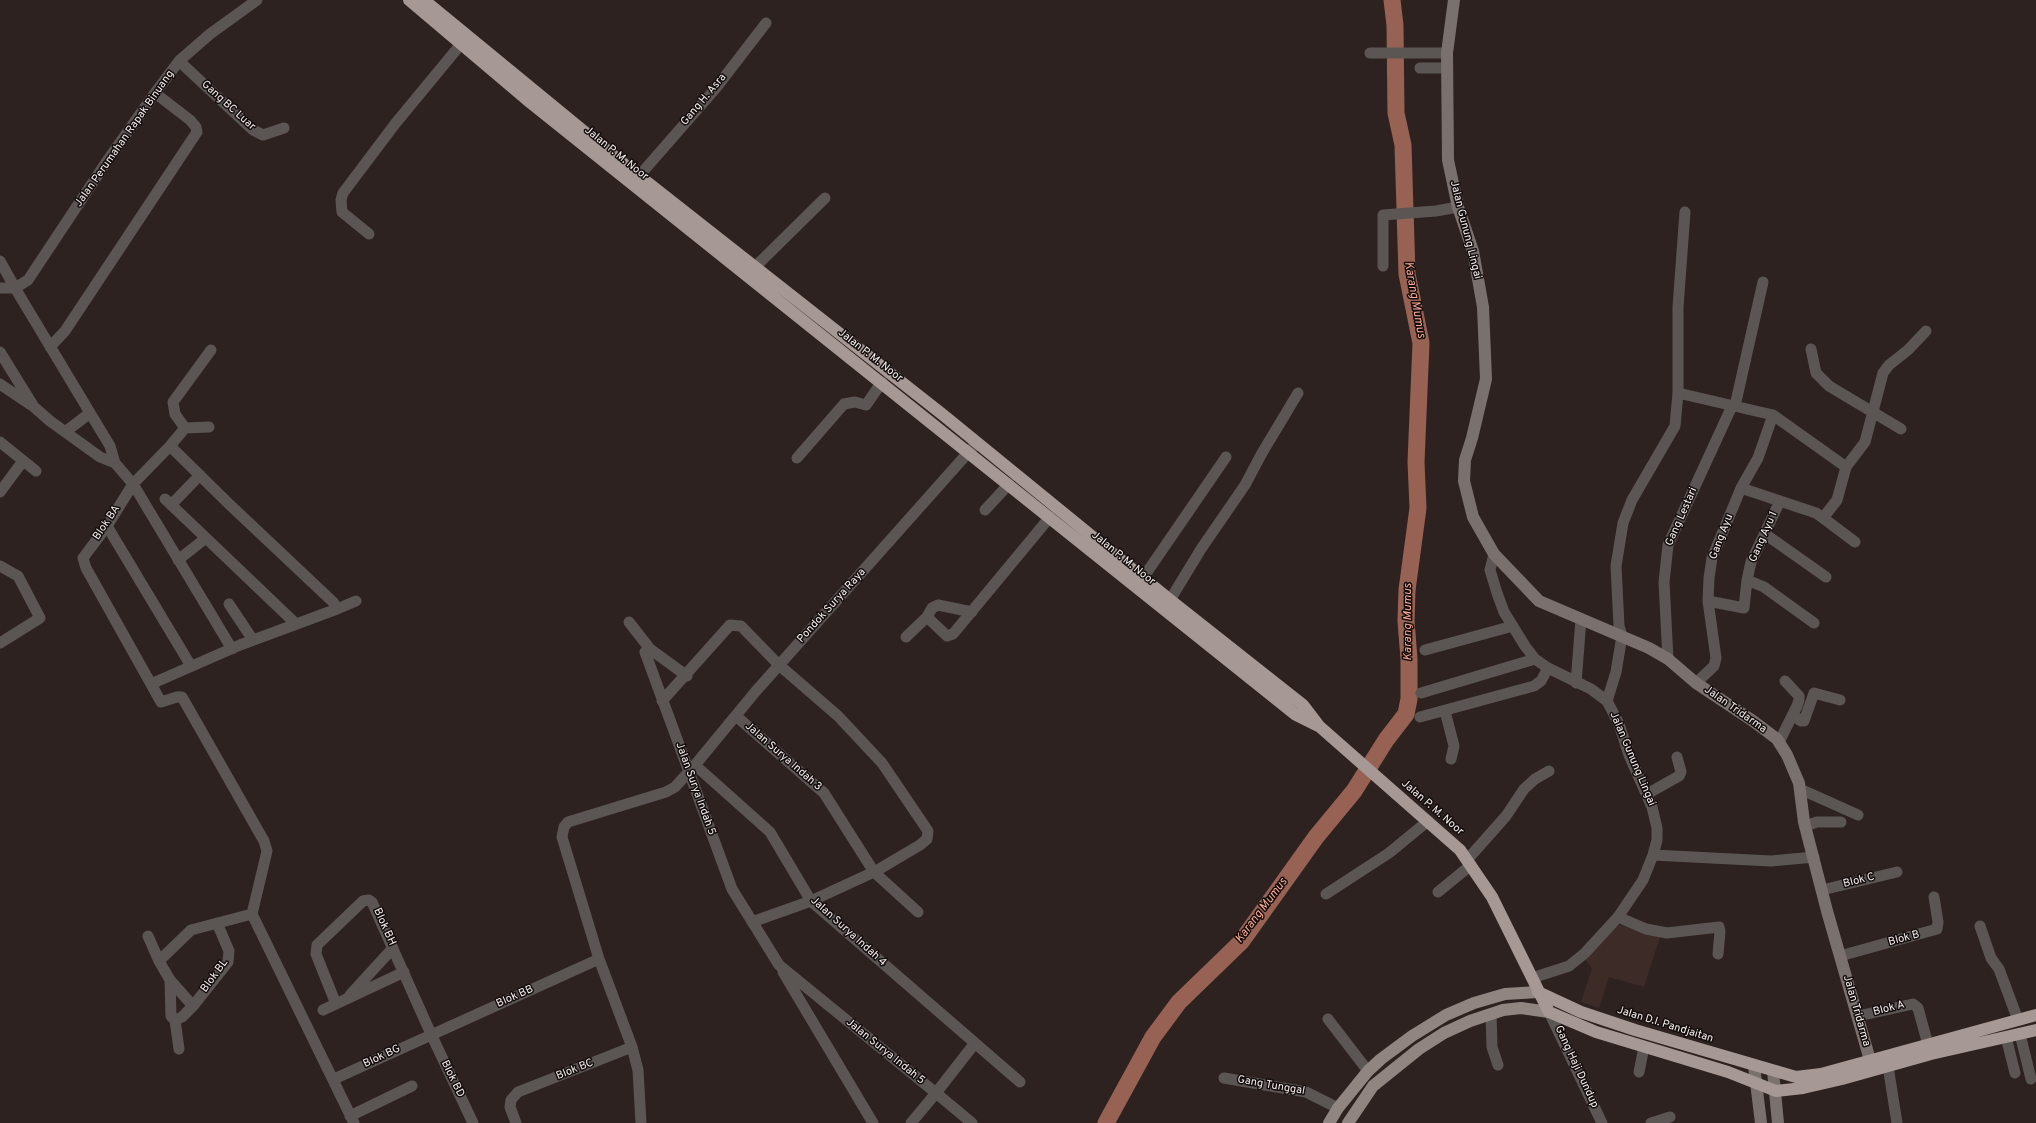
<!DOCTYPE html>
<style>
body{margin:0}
canvas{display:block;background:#2d221f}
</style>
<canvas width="2036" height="1123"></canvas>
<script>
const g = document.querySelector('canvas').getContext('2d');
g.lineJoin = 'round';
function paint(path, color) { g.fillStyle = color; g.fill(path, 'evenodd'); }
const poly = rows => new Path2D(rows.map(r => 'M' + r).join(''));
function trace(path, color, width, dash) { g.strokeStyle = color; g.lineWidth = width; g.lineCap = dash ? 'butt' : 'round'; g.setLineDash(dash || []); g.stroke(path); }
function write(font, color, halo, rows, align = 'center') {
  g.font = font + ' Overpass,sans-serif'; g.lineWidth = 3; g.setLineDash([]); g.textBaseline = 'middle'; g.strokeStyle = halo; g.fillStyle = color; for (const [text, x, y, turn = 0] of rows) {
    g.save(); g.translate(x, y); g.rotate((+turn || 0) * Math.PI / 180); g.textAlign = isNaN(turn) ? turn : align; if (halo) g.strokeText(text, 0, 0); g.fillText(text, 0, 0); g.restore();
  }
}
paint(poly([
 [1614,923,1660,937,1644,987,1609,977,1599,1008,1581,1002,1592,968,1584,958]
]), '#3d2b27');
trace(poly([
 [1106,1123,1153,1037,1179,1002,1241,942,1316,837,1354,791,1386,740,1406,714,1409,699,1409,659,1406,621,1407,590,1418,508,1416,462,1421,343,1407,274,1403,145,1396,113,1395,25,1392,0]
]), '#976254', 17);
trace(poly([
 [1370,53,1447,53],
 [179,61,253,130,263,135,284,128],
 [1420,68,1447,68],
 [639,176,716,88,766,23],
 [369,234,342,212,341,200,343,193,395,124,461,44],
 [0,261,15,288,0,288],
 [1383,266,1383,215,1436,211,1458,207],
 [755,267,825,198],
 [50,347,65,331,197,132,196,127,190,120,155,93],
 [1811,349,1816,373,1829,386,1901,429],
 [0,352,34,407,50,421,100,457,115,463],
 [0,384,31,405],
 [1678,393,1773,415,1846,467],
 [1735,406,1763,282],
 [185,428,209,427],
 [65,432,90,413],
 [0,442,36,471],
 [170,446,229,504,333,602,337,609,240,645,151,684,86,568,83,558,107,526,133,484,170,446],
 [170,446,185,428,175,414,173,402,211,350],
 [797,458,844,404,855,402,866,405,882,382],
 [1741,488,1816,513,1823,518,1837,500,1846,467,1865,442,1883,373,1889,365,1908,350,1926,331],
 [0,492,23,461],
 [165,499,206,538],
 [171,505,200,475],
 [985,510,1009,484],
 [1823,518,1855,542],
 [107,526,191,666],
 [1765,534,1826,577],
 [1494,554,1490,570,1497,593,1504,612,1525,646,1535,659,1548,668,1591,689,1607,701,1619,724,1629,755,1652,807,1657,828,1657,840,1653,855,1643,880,1618,917,1585,953,1569,966,1532,978],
 [178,560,206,538,295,623],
 [0,566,18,576,40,618,0,643],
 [1143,578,1226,457],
 [1747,580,1764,587,1814,623],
 [1170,600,1201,549,1245,485,1262,453,1298,393],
 [1708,601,1744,608,1747,580,1751,562,1780,501],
 [229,604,253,640],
 [337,609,356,601],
 [927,617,932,608,938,605,972,612],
 [629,622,650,649],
 [906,637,927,617,947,636,953,634,1050,517],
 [232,649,133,484,115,463,110,446,15,288,28,280,105,164,155,93,179,61,210,34,257,0],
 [1425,650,1513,626],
 [1668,659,1664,582,1668,545,1732,406],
 [687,676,650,649,645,652,732,889,779,965,936,1093,975,1043],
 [1576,683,1581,619],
 [1696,683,1714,666,1716,658,1708,601,1709,578,1712,558,1741,488,1758,458,1773,415],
 [151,684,161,702,177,697,182,697,264,841,267,851,252,914,354,1123],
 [1421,693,1535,659],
 [662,701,730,625,741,626,779,665,838,716,882,763,928,831,927,839,920,845,876,871,811,901,752,922],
 [1607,701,1616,672,1622,636,1619,626,1616,566,1623,523,1632,500,1675,426,1678,393,1678,307,1685,212],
 [1445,711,1454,746,1451,759],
 [1793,715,1801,721,1804,721,1814,693,1840,700],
 [736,716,824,793,874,872,918,912],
 [1420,717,1534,686,1541,681,1548,668],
 [1779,742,1797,706,1799,700,1799,696,1785,681],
 [695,765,770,832,811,901,1020,1082],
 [1800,789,1858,815],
 [1647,794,1679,776,1681,772,1677,757],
 [1805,826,1817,822,1841,822],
 [1653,855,1771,861,1814,857],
 [1467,860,1506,816,1524,789,1535,779,1549,771],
 [1822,890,1897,872],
 [1438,892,1471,865],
 [1326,894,1389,853,1428,821],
 [1618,917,1646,929,1667,933,1719,927,1720,931,1718,954],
 [1980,926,1991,958,1999,969,2018,1020],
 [148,936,159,961],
 [1840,956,1937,929,1938,922,1934,897],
 [783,972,873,1123],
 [170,980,193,1006],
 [350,995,393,948],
 [336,1004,316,954,317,945,363,901,369,900,372,902,431,1034,473,1123],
 [323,1010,404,972],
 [1549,1012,1602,1123],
 [1491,1014,1492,1047,1498,1065],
 [1858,1016,1913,1004,1918,1008,1930,1052],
 [1328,1019,1368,1071],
 [175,1020,182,1017,193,1006,228,962,229,951,217,923],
 [2020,1034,2031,1079],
 [2006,1037,2015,1073],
 [632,1047,599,959,562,837,564,827,568,822,666,792,675,787,695,765,756,691,974,446],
 [179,1049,175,1020,171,1016,170,980,159,961,191,930,252,914],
 [1888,1066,1897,1123],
 [1639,1072,1644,1047],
 [1224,1078,1306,1092,1338,1108],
 [334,1079,599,959],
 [350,1116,412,1086],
 [516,1123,510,1107,511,1100,518,1092,632,1047,638,1070,641,1123],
 [911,1123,936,1093,972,1123],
 [1651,1123,1670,1117]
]), '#5b5654', 11);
trace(poly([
 [1454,0,1447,53,1448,160,1458,207,1473,251,1483,307,1486,379,1472,438,1465,460,1464,481,1473,517,1494,554,1539,601,1649,648,1668,659,1696,683,1753,721,1777,739,1787,755,1799,783,1804,822,1827,911,1870,1060],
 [1754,1066,1761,1123],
 [1773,1071,1778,1123]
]), '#7a716e', 12);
trace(poly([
 [1329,1123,1338,1108,1368,1071,1381,1059,1412,1036,1446,1015,1474,1003,1505,994,1538,992],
 [1348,1123,1373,1086,1419,1049,1444,1033,1470,1021,1503,1010,1521,1008,1549,1012]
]), '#918582', 12);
trace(poly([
 [409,0,526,99,1296,715,1318,726],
 [424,0,615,157,942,414,1170,600,1303,705,1319,726,1460,850,1492,897,1549,1012,1596,1032,1728,1072,1776,1091,1803,1088,1842,1079,1931,1054,2036,1030],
 [1538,992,1581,1012,1635,1030,1796,1077,1821,1074,2036,1015]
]), '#a69894', 12);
write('11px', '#f8f0ee', '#120d0c', [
 ["Gang H. Asra",704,100,-50],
 ["Gang BC Luar",228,106,42],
 ["Jalan Perumahan Rapak Binuang",125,139,-55],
 ["Jalan P. M. Noor",616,154,39],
 ["Jalan Gunung Lingai",1465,230,76],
 ["Jalan P. M. Noor",870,356,38],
 ["Gang Lestari",1682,517,-66],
 ["Blok BA",107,523,-56],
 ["Gang Ayu",1722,537,-69],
 ["Gang Ayu 1",1764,537,-66],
 ["Jalan P. M. Noor",1123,559,39],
 ["Pondok Surya Raya",832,606,-48],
 ["Jalan Tridarma",1735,710,35],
 ["Jalan Surya Indah 3",783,757,41],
 ["Jalan Gunung Lingai",1632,759,67],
 ["Jalan Surya Indah 5",695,789,70],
 ["Jalan P. M. Noor",1432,808,41],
 ["Blok C",1859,881,-14],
 ["Blok BH",384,927,66],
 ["Jalan Surya Indah 4",848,932,42],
 ["Blok B",1904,939,-15],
 ["Blok BL",215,976,-54],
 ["Blok BB",515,997,-24],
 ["Blok A",1889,1009,-14],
 ["Jalan Tridarma",1856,1011,74],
 ["Jalan D.I. Pandjaitan",1665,1025,17],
 ["Jalan Surya Indah 5",885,1052,39],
 ["Blok BG",382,1057,-25],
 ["Gang Haji Dundup",1576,1067,65],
 ["Blok BC",575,1070,-22],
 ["Blok BD",452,1079,64],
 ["Gang Tunggal",1271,1086,10]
]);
write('italic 12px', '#fdab95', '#120d0c', [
 ["Karang Mumus",1414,300,80],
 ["Karang Mumus",1409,622,-90],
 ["Karang Mumus",1262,911,-53]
]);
</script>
